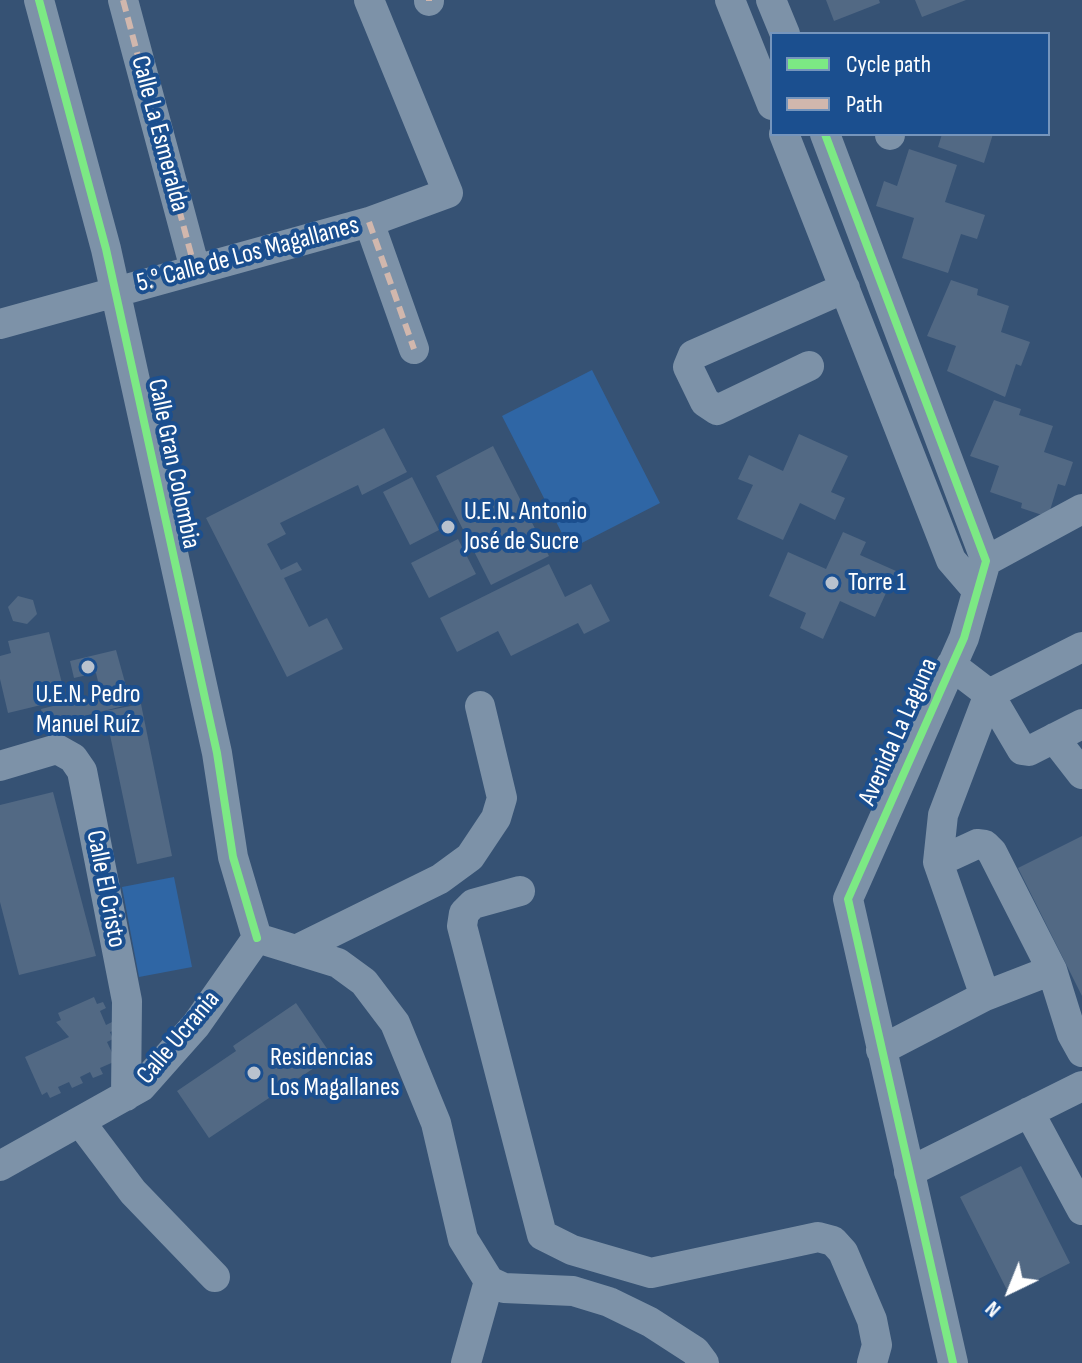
<!DOCTYPE html>
<meta charset="utf-8">
<style>
body{margin:0}
#map{position:relative;width:1082px;height:1363px;overflow:hidden;background:#365274;font-family:"Sofia Sans Condensed",sans-serif}
canvas{display:block}
.legend{position:absolute;left:770px;top:32px;width:280px;height:104px;box-sizing:border-box;background:#1b4f8f;border:2px solid #7695bc;margin:0;padding:10px 14px;list-style:none;font-size:24px;color:#fff}
.legend li{display:flex;align-items:center;gap:16px;height:40px}
.legend b{width:40px;border:2px solid #7695bc}
.north{position:absolute;left:970px;top:1251px;width:80px;height:80px;-webkit-text-stroke:6px #1b4f8f;paint-order:stroke;rotate:223deg;font-size:22px;font-weight:700;line-height:32px;text-align:center;color:#fff}
.north::after{content:'';display:block;margin:auto;width:28px;height:36px;background:#fff;clip-path:polygon(50% 0,100% 100%,50% 72%,0 100%)}
</style>
<div id="map">
<canvas width="1082" height="1363"></canvas>
<ul class="legend">
<li><b style="height:10px;background:#7ce984"></b>Cycle path</li>
<li><b style="height:10px;background:#d1b7ad"></b>Path</li>
</ul>
<div class="north">N</div>
</div>
<script>
const g = document.querySelector('canvas').getContext('2d');
g.lineJoin = 'round';
function paint(path, color) { g.fillStyle = color; g.fill(path, 'evenodd'); }
const poly = rows => new Path2D(rows.map(r => 'M' + r).join(''));
function trace(path, color, width, dash) { g.strokeStyle = color; g.lineWidth = width; g.lineCap = dash ? 'butt' : 'round'; g.setLineDash(dash || []); g.stroke(path); }
function write(font, color, halo, rows, align = 'center') {
  g.font = font + ' "Sofia Sans Condensed",sans-serif'; g.lineWidth = 8; g.setLineDash([]); g.textBaseline = 'middle'; g.strokeStyle = halo; g.fillStyle = color; for (const [text, x, y, turn = 0] of rows) {
    g.save(); g.translate(x, y); g.rotate((+turn || 0) * Math.PI / 180); g.textAlign = isNaN(turn) ? turn : align; if (halo) g.strokeText(text, 0, 0); g.fillText(text, 0, 0); g.restore();
  }
}
paint(poly([
 [592,370,660,503,570,549,502,416],
 [174,877,192,967,139,977,122,887]
]), '#2f66a5');
paint(poly([
 [826,0,879,0,880,3,834,21],
 [915,0,966,0,922,17],
 [942,134,993,134,984,163,938,147],
 [909,149,957,165,945,202,985,215,977,239,961,234,948,273,902,258,914,218,876,206,884,181,897,186],
 [951,280,978,289,977,295,1009,306,1001,332,1030,342,1021,366,1016,364,1005,397,947,371,956,346,927,336],
 [994,400,1021,409,1019,415,1053,426,1044,452,1073,462,1065,486,1058,484,1048,517,1021,508,1022,503,990,492,999,466,970,456],
 [384,428,407,472,362,495,358,485,280,523,286,534,267,544,281,570,297,562,302,570,284,578,309,627,327,618,343,649,287,677,206,518],
 [799,434,848,456,831,492,845,498,835,520,800,503,783,540,737,519,753,485,738,479,749,455,783,471],
 [493,446,549,556,491,585,436,476],
 [412,477,439,530,410,545,383,492],
 [843,532,866,542,860,555,896,571,875,617,840,601,823,639,800,628,806,613,769,596,788,552,826,569],
 [458,539,476,574,429,598,411,563],
 [549,564,565,597,591,584,610,621,584,634,578,623,511,656,498,631,457,652,440,618],
 [18,596,33,600,37,614,27,624,13,621,8,607],
 [49,632,66,699,8,713,0,679,0,656,11,653,8,641],
 [116,650,131,704,45,726,41,709,101,694,96,673,74,678,70,661],
 [141,704,172,856,137,864,105,711],
 [53,792,96,956,19,975,0,902,0,805],
 [1082,836,1082,996,1018,868],
 [94,997,97,1004,103,1002,106,1008,100,1011,106,1025,112,1022,116,1030,110,1032,113,1039,107,1042,116,1061,100,1068,103,1074,93,1078,90,1072,80,1077,83,1083,72,1088,69,1082,58,1087,61,1093,50,1098,47,1092,42,1095,25,1057,69,1037,56,1022,61,1020,58,1013],
 [296,1003,332,1056,209,1138,177,1091,236,1051,233,1046],
 [1021,1166,1070,1263,1009,1294,960,1197]
]), '#526984');
trace(poly([
 [39,0,106,249,217,753,233,857,257,938],
 [123,0,195,269],
 [429,0,429,1],
 [730,0,772,105],
 [771,0,785,34],
 [784,134,951,560,976,589],
 [825,134,986,561,964,638,848,899,953,1363],
 [890,134,890,135],
 [369,222,414,349],
 [0,324,369,222,448,193,369,0],
 [809,366,717,410,705,402,688,367,693,355,845,288],
 [986,561,1082,509],
 [951,665,989,694,1022,750,1029,751,1082,724],
 [1054,738,1082,774],
 [0,766,57,749,73,758,82,771,127,1001,126,1096],
 [938,862,977,844,985,845,992,852,1052,970,1072,1034,1082,1052],
 [520,891,473,904,464,913,462,926,542,1235,572,1250,651,1273,818,1237,833,1241,843,1252,872,1320,877,1345,872,1363],
 [257,938,338,963,364,982,395,1023,436,1123,463,1239,489,1281,466,1363],
 [296,950,440,879,470,857,496,818,502,798,480,706],
 [985,996,1052,970],
 [881,1050,985,996,938,862,943,815,989,694,1082,647],
 [1029,1112,1082,1210],
 [81,1123,133,1192,215,1277],
 [0,1166,141,1087,196,1025,257,938],
 [909,1172,1082,1086],
 [489,1281,504,1288,573,1291,609,1302,650,1322,695,1351,704,1363]
]), '#7d92a8', 30);
trace(poly([
 [123,0,195,269],
 [429,0,429,1],
 [369,222,414,349]
]), '#d1b7ad', 6, [12, 6]);
trace(poly([
 [39,0,106,249,217,753,233,857,257,938],
 [825,134,986,561,964,638,848,899,953,1363]
]), '#7ce984', 8);
for (const [x, y, r, color] of [
 [448,527,8,"#b9c2ce"],
 [832,583,8,"#b9c2ce"],
 [88,667,8,"#b9c2ce"],
 [254,1073,8,"#b9c2ce"]
]) { const dot = new Path2D(); dot.arc(x, y, r, 0, 2 * Math.PI); g.fillStyle = color; g.fill(dot); trace(dot, '#1b4f8f', 3); }
write('26px', '#fff', '#1b4f8f', [
 ["Calle La Esmeralda",159,134,75],
 ["5.° Calle de Los Magallanes",248,255,-15],
 ["Calle Gran Colombia",173,464,78],
 ["Avenida La Laguna",899,732,-66],
 ["Calle El Cristo",105,889,79],
 ["Calle Ucrania",179,1038,-50]
]);
write('26px', '#fff', '#1b4f8f', [
 ["U.E.N. Antonio",464,512],
 ["José de Sucre",464,542],
 ["Torre 1",848,583],
 ["U.E.N. Pedro",88,695,"center"],
 ["Manuel Ruíz",88,725,"center"],
 ["Residencias",270,1058],
 ["Los Magallanes",270,1088]
], 'left');
</script>
